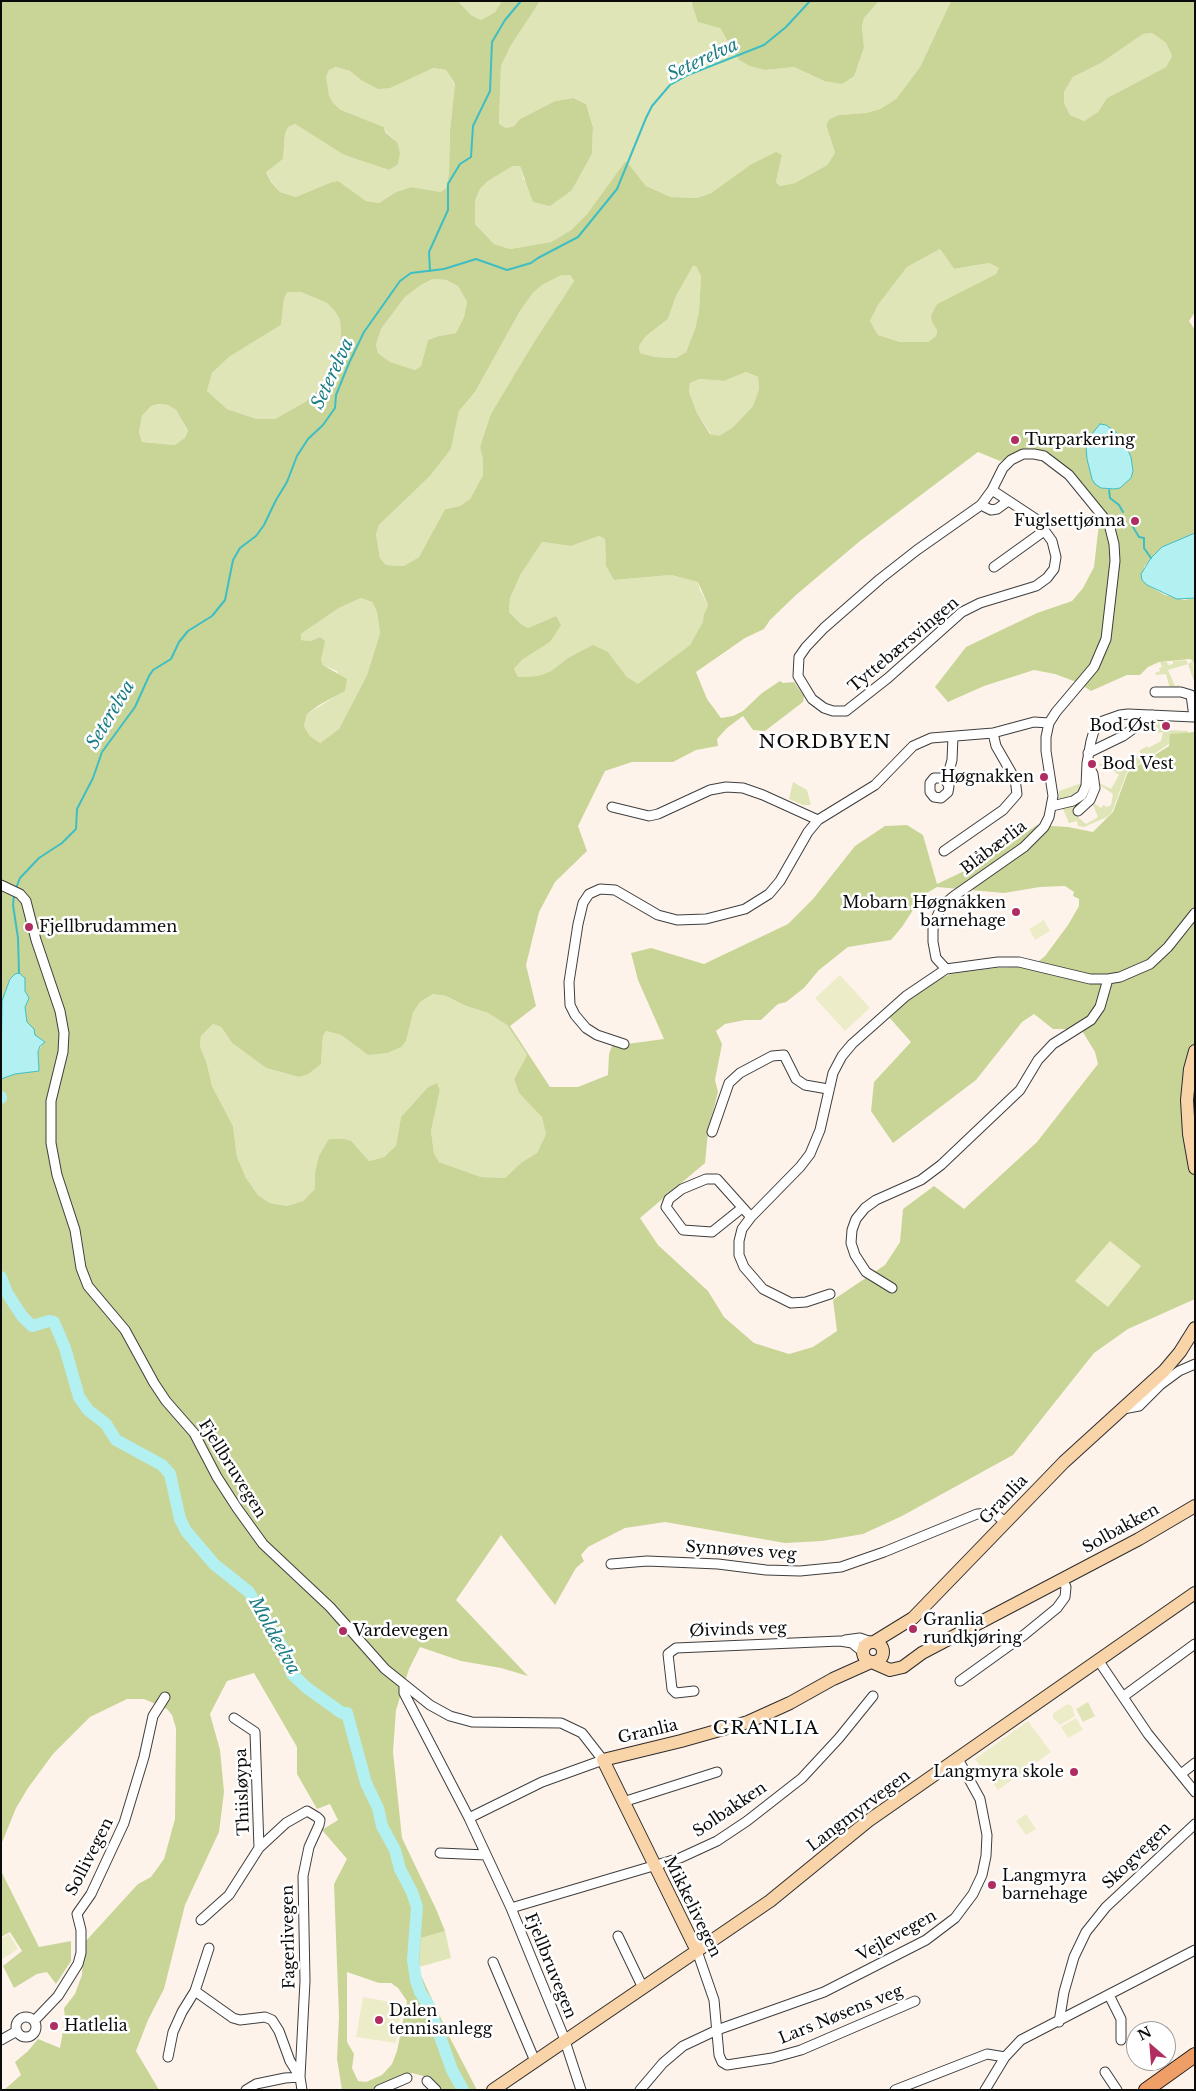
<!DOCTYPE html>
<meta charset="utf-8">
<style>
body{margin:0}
#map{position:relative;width:1196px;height:2091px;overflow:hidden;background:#fef3ea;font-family:"Libre Baskerville",serif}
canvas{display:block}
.frame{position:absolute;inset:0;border:2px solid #0b0b0b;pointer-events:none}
.north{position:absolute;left:1126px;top:2021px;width:50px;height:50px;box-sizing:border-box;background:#fff;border:1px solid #9d9d9d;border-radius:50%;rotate:333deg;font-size:14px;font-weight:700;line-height:20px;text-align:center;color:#0b0b0b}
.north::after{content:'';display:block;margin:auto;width:18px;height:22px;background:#b02d62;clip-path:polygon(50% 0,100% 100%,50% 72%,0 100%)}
</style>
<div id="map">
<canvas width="1196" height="2091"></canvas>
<div class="frame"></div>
<div class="north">N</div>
</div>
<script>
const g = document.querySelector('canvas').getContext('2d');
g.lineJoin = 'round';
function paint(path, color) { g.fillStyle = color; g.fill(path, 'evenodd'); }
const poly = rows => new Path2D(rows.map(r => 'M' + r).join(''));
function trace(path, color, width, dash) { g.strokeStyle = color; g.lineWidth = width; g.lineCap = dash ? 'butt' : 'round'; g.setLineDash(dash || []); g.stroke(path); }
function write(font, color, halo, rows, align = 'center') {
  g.font = font + ' "Libre Baskerville",serif'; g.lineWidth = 5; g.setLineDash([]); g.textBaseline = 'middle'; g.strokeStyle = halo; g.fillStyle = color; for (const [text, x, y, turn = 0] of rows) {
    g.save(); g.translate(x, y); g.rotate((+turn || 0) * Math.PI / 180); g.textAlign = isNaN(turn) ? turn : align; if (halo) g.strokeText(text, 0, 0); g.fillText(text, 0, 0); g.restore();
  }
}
paint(poly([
 [458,1,502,1,495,12,481,20,471,15],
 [540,1,691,1,691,3,720,28,739,60,765,70,794,67,824,81,864,47,862,26,864,18,879,1,951,1,920,67,896,99,880,109,866,113,839,115,826,125,835,153,827,165,795,183,780,186,776,182,782,155,750,165,711,193,697,198,671,197,646,186,628,163,625,163,587,214,571,230,551,242,510,249,494,244,475,224,475,201,480,189,488,181,513,166,520,166,524,180,572,190,592,154,593,127,586,104,575,98,555,101,520,119,514,126,506,128,499,124,501,66,510,47],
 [1152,33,1166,43,1172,56,1166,67,1107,98,1098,112,1084,121,1070,115,1064,103,1064,92,1073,77,1101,63,1143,34],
 [336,67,350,71,361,80,421,72,433,68,446,70,455,85,450,130,449,173,446,188,441,192,411,187,396,192,379,203,366,201,337,181,332,182,297,197,280,192,271,181,266,171,283,159,285,134,288,127,295,124,344,155,389,170,397,142,385,131,384,127,341,110,333,103,329,95,325,77,329,70],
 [940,249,954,269,989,263,999,268,996,274,937,304,932,322,937,330,936,336,928,342,900,342,878,335,870,321,878,305,907,267],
 [693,266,696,266,701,276,699,311,695,329,686,352,676,358,655,357,640,353,639,346,646,336,668,319,676,296],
 [562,275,570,275,574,281,536,339,480,446,483,460,483,475,470,499,460,506,445,509,419,557,405,566,386,565,380,558,376,534,379,525,430,476,451,449,459,411,475,392,520,311,533,293,542,285],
 [433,279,446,280,458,286,467,302,464,317,456,333,439,336,428,340,421,366,415,370,390,362,378,353,376,345,381,329,405,297,421,285],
 [286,292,301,292,327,303,334,310,340,320,341,338,334,366,325,383,305,402,275,419,257,419,227,409,207,391,212,373,229,357,281,325,284,299],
 [746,372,758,377,759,389,753,406,732,428,719,437,711,434,697,413,689,392,690,383,700,379,724,381],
 [158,404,168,405,176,410,188,432,185,439,176,445,142,442,139,432,142,416,151,406],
 [599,536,605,539,606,566,614,580,671,575,698,582,700,590,708,605,704,614,704,622,690,645,638,685,627,677,608,652,568,658,551,671,538,676,518,677,514,669,522,660,550,642,556,616,528,628,521,624,509,612,510,598,521,574,542,542,571,546],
 [361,598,372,602,377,612,380,633,367,675,339,729,320,743,310,736,304,726,307,714,344,691,337,671,323,665,321,660,324,641,320,637,311,641,301,640,301,634,339,608],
 [1186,660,1188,664,1193,661,1195,685,1188,664,1168,670,1175,686,1179,685,1181,691,1170,689,1166,674,1156,675,1155,673,1160,671,1159,668,1162,667,1160,662,1167,662,1168,665,1173,664,1173,661],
 [1152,719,1158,719,1159,724,1166,726,1168,730,1188,731,1187,734,1173,739,1166,746,1127,772,1112,812,1107,817,1084,827,1078,826,1077,821,1069,823,1063,809,1090,779,1092,791,1076,812,1079,818,1086,824,1098,817,1093,805,1095,804,1101,808,1103,805,1107,807,1111,805,1113,794,1097,783,1097,777,1099,783,1111,789,1119,775,1107,766,1105,770,1099,765,1114,758,1119,766,1141,754,1139,751,1144,748,1147,746,1148,748,1161,741,1163,732,1158,733,1155,727,1152,728,1148,721],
 [793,782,807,790,811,805,803,805,789,799],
 [1082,783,1084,783,1076,796,1061,800,1059,798,1059,791],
 [433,994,446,996,466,1006,488,1013,507,1025,527,1055,514,1079,519,1093,543,1117,546,1134,537,1153,522,1162,505,1178,481,1177,439,1162,434,1153,431,1131,440,1090,437,1083,428,1087,401,1117,396,1147,384,1157,369,1161,364,1157,315,1173,316,1189,303,1201,287,1206,270,1203,258,1195,246,1178,237,1157,233,1126,212,1086,207,1064,200,1046,201,1036,213,1024,221,1027,232,1043,266,1068,299,1077,321,1064,323,1036,326,1031,341,1035,368,1055,406,1041,413,1013,420,1002],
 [1088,1702,1095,1716,1083,1722,1076,1709],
 [445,1931,451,1958,419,1967,421,1938]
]), '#dfe5b7');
paint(poly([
 [1,1,458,1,471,15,481,20,495,12,502,1,540,1,510,47,501,66,499,124,506,128,514,126,520,119,555,101,574,98,586,104,593,127,592,154,572,190,550,206,533,202,520,166,513,166,488,181,480,189,475,201,475,224,494,244,510,249,551,242,571,230,587,214,625,162,628,163,646,186,671,197,697,198,711,193,750,165,776,152,782,155,776,182,780,186,795,183,827,165,835,153,826,125,830,119,839,115,866,113,880,109,896,99,920,67,951,1,1195,1,1195,312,1189,321,1195,330,1195,536,1151,558,1144,567,1147,585,1165,595,1184,600,1195,598,1195,667,1193,661,1190,659,1159,662,1148,667,1140,675,1127,675,1091,691,1079,683,1055,674,1034,670,984,686,948,702,935,687,966,647,1037,613,1072,601,1083,588,1094,567,1099,523,1095,507,1070,475,1042,459,1018,455,1000,461,978,452,860,541,796,595,770,620,764,629,745,638,696,672,707,699,721,718,733,716,743,711,762,693,780,681,783,683,794,682,804,696,803,702,765,731,753,730,743,716,727,728,717,739,718,746,696,750,673,762,632,762,605,771,578,826,587,851,555,882,539,912,526,965,536,1006,510,1026,550,1087,578,1087,608,1075,609,1054,612,1046,664,1039,638,980,631,953,651,948,704,964,788,924,813,899,855,846,885,826,907,825,923,835,937,884,983,862,1037,825,1068,827,1093,832,1113,812,1128,772,1169,746,1170,734,1195,732,1195,1299,1128,1329,1094,1353,1013,1455,902,1516,863,1534,822,1541,785,1543,665,1522,625,1528,588,1547,581,1555,584,1561,576,1568,555,1605,501,1535,456,1600,528,1676,501,1668,461,1661,420,1647,409,1669,396,1710,393,1752,402,1838,436,1909,445,1931,421,1938,419,1971,450,2038,477,2090,439,2090,423,2076,412,2073,371,2090,342,2090,337,2059,339,2017,334,1884,347,1859,322,1830,338,1820,330,1804,317,1809,297,1774,297,1747,254,1673,227,1681,210,1714,220,1750,224,1792,219,1832,185,1905,164,1989,148,2020,136,2051,159,2090,4,2090,21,2075,15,2062,28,2051,38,2039,60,2048,65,2019,64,2008,75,1994,82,1975,84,1943,138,1884,151,1877,164,1859,175,1819,176,1728,172,1715,167,1709,144,1699,127,1699,90,1717,53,1754,28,1788,16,1808,1,1845,1,1079,15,1074,39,1071,38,1052,44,1041,35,1035,27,1022,25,1007,29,998,25,991,25,978,10,979,2,1001,1,1012],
 [1152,33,1166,43,1172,56,1166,67,1107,98,1098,112,1084,121,1070,115,1064,103,1064,92,1073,77,1101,63,1143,34],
 [336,67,350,71,361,80,378,89,390,88,433,68,446,70,455,84,450,130,449,173,446,188,441,192,411,187,396,192,379,203,366,201,338,181,332,182,296,197,280,192,271,182,266,172,283,159,285,134,288,127,295,124,344,155,389,170,398,164,400,153,397,142,385,132,384,127,341,110,333,103,329,95,326,77,329,70],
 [940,249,954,269,989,263,999,268,996,274,937,304,931,316,932,322,937,330,936,336,928,342,900,342,878,335,870,321,878,305,907,267],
 [693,266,696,266,701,276,699,311,695,329,686,352,676,358,655,357,640,353,639,346,646,336,668,319,676,296],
 [562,275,570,275,574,281,536,339,491,414,480,447,483,460,483,475,470,499,460,506,445,509,419,557,404,566,386,565,380,558,376,534,379,525,430,476,451,449,459,411,475,392,520,311,533,293,542,285],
 [433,279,446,280,458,286,467,302,464,317,456,333,439,336,428,340,421,366,415,370,390,362,378,353,376,345,381,329,405,297,421,285],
 [287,292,301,292,327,303,334,310,340,320,341,338,334,366,325,383,305,402,275,419,257,419,227,409,207,391,212,373,229,357,281,325,284,299],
 [746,372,758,377,759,389,753,406,732,428,719,436,710,434,697,413,689,392,690,383,700,379,724,381],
 [158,404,168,405,176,410,188,431,185,438,175,445,142,442,139,432,142,416,151,406],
 [1100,424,1106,425,1117,433,1109,490,1095,484],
 [599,536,605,539,606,566,614,580,671,575,698,582,708,605,704,614,703,622,690,645,638,684,627,677,608,652,593,645,568,658,551,671,538,676,518,677,514,669,522,660,550,642,561,625,556,616,528,628,521,624,509,612,510,598,521,574,542,542,571,546],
 [361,598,372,602,377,612,380,633,367,675,339,729,320,743,310,736,304,726,307,714,319,705,345,691,347,679,323,665,321,660,325,641,320,637,311,641,301,640,301,634,339,608],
 [1065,886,1074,892,1073,896,1079,899,1079,906,1068,925,1045,956,1039,961,1026,967,996,968,951,974,937,980,906,1001,888,1016,911,1042,874,1082,871,1111,893,1143,976,1080,1022,1022,1034,1014,1053,1029,1081,1029,1095,1052,1098,1064,1037,1142,964,1209,934,1186,903,1209,900,1242,885,1265,833,1300,837,1331,813,1347,789,1354,754,1343,724,1317,708,1291,658,1245,640,1218,705,1163,708,1132,718,1092,715,1080,722,1044,716,1031,725,1024,745,1020,761,1020,778,1004,786,1002,804,988,819,970,848,947,891,940,902,927,922,896,937,887,1004,893,1040,887],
 [433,994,446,996,466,1006,488,1013,507,1025,527,1055,514,1079,519,1093,542,1117,546,1134,537,1153,522,1162,505,1178,481,1177,439,1162,434,1153,431,1131,440,1090,437,1083,428,1087,401,1117,396,1146,384,1157,369,1161,351,1141,344,1139,329,1139,319,1156,315,1173,315,1189,303,1201,287,1206,270,1203,258,1195,246,1178,237,1157,233,1126,212,1086,207,1064,200,1046,201,1036,213,1024,221,1027,232,1043,266,1068,299,1077,308,1074,321,1064,323,1036,326,1031,341,1035,368,1055,387,1053,401,1047,406,1041,413,1013,420,1002],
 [347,1972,379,1983,391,1983,398,1988,407,2001,397,2051,392,2064,382,2075,366,2082,358,2081,352,2068,354,2054,347,2042],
 [691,1,879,1,864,18,862,26,864,47,854,76,842,84,824,81,794,67,765,70,750,66,739,60,720,28,698,22],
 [1,1871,39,1947,71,1941,71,1961,56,1984,47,1972,37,1974,14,1988,3,1966,22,1951,10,1932,1,1937]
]), '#c9d597');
paint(poly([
 [1044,920,1050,931,1035,940,1029,929],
 [840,975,870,1008,845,1031,815,998],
 [1110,1241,1141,1266,1108,1307,1075,1281],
 [1068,1704,1072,1706,1075,1716,1060,1725,1053,1718,1053,1713],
 [1076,1718,1083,1730,1068,1738,1061,1727],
 [1028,1721,1051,1752,998,1790,975,1759],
 [1026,1814,1036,1829,1026,1835,1016,1821],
 [9,1934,18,1949,1,1960,1,1939],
 [363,1997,402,2004,396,2043,356,2037]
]), '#edecc8');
const water = poly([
 [1100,424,1106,425,1117,433,1122,438,1131,457,1133,471,1131,478,1120,488,1114,489,1101,488,1095,484,1092,479,1087,459,1086,447,1091,435,1100,424],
 [1195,533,1195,598,1177,599,1147,585,1142,580,1141,574,1151,558,1162,547,1195,533],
 [19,973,25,978,25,991,29,998,25,1007,27,1022,34,1029,35,1035,45,1042,40,1046,38,1052,39,1071,15,1074,1,1079,2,1001,10,979,15,974,19,973]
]);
paint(water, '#b2f0f1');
trace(water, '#3ebec3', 1);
trace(poly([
 [430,271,429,252,448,210,448,184,460,164,471,157,473,126,490,91,492,42,505,20,521,1],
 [1109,490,1110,498,1119,505,1123,512],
 [1133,527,1139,537,1144,538,1144,548,1151,558],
 [16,888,20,878,39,858,62,843,76,829,77,809,93,778,102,752,135,707,149,676,153,670,171,659,179,642,188,631,212,616,225,600,233,560,240,548,256,536,264,525,276,500,287,482,297,456,308,439,323,425,335,408,336,395,349,363,364,332,400,281,411,273,444,269,476,259,507,270,531,263,538,258,578,237,617,189,646,118,652,106,670,85,688,75,764,45,786,27,810,1],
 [14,895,13,905,18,938,19,973]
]), '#3ebec3', 2);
trace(poly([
 [1,1097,1,1098],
 [1,1277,7,1293,22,1316,32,1326,49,1321,54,1322,65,1348,79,1397,88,1410,106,1424,116,1440,162,1465,170,1474,180,1519,186,1531,214,1564,249,1592,286,1653,292,1674,307,1688,342,1713,347,1713,366,1783,378,1808,382,1826,395,1850,400,1869,412,1892,417,1907,413,1960,416,1980,420,1992,429,2006,452,2070,463,2090]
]), '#b2f0f1', 12);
const street = poly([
 [992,490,1036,519,1052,541,1056,557,1054,569,1047,578,1036,586,980,603,962,612,888,678,846,711,833,711,824,708,812,699,798,676,799,657,806,647,824,628,880,579,917,550,981,505,992,490,1003,468,1011,460,1023,454,1034,454,1044,456,1069,475,1109,524,1114,544,1115,561,1106,639,1094,667,1056,712,1049,723,1046,737,1046,751,1053,796,1049,817,1044,827,1024,847,954,896,941,907,936,919,933,929,933,942,936,958,946,969,998,962,1019,962,1090,979,1108,979,1120,977,1150,964,1168,947,1195,913],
 [981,505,991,510,997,509,1008,501],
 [994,567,1044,531],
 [1088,753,1123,736,1152,715],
 [944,778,949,786,948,792,941,798,934,797,930,792,930,783,934,778,944,778,949,771,952,760,953,737],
 [1052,806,1073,801,1082,795,1086,786,1087,763,1091,741,1094,731,1103,721,1120,715,1128,714,1194,717,1191,695,1181,692,1155,692],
 [612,807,649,816,658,814,710,790,726,787,743,788,763,795,818,820],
 [1078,811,1090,800,1095,788,1093,774,1088,765],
 [944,851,1003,810,1017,794,1015,779,996,746,993,733],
 [1,885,20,894,26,901,36,940,60,1011,64,1033,63,1052,51,1101,51,1143,57,1175,75,1230,81,1268,88,1286,125,1330,154,1383,166,1401,194,1433,217,1477,237,1508,263,1544,330,1607,385,1669,430,1705,450,1716,472,1722,561,1723,582,1733,603,1760,542,1782,469,1818],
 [624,1044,597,1035,586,1028,575,1015,570,1005,569,982,578,924,583,903,589,894,600,889,615,890,658,915,677,920,706,919,745,909,769,894,780,881,808,832,818,820,875,785,913,746,931,738,993,733,1034,722,1049,723],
 [712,1132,729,1083,740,1073,772,1056,784,1055,796,1079,805,1085,828,1089],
 [742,1208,712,1232,683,1230,666,1207,669,1199,682,1189,706,1179,717,1179,751,1217],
 [892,1288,866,1272,855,1255,851,1243,852,1230,856,1219,865,1208,876,1200,921,1180,941,1165,1020,1090,1038,1060,1053,1044,1091,1020,1100,1007,1108,979],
 [830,1294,806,1302,791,1303,763,1289,744,1267,739,1255,739,1241,742,1229,751,1217,800,1167,810,1154,820,1130,833,1073,842,1056,852,1044,906,996,946,969],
 [1123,1409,1139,1406,1160,1385,1179,1371,1195,1364],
 [611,1564,647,1561,718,1564,766,1570,800,1571,841,1567,884,1552,977,1514,994,1513,1005,1522],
 [845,1640,860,1638,871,1642],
 [1098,1660,1148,1734,1195,1792],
 [960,1681,1024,1635,1057,1608,1065,1597,1066,1587,1062,1579],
 [404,1686,404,1693,469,1818,511,1908,563,2035,581,2090],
 [694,1691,676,1693,672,1689,668,1654,676,1648,840,1641,852,1643,863,1652],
 [1124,1696,1195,1644],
 [234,1718,255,1732,259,1848],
 [1181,1774,1195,1763],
 [623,1802,717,1772],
 [440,1853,486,1855],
 [511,1908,680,1858,717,1841,747,1821,802,1778,839,1738,873,1696],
 [201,1920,229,1895,259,1848,286,1823,307,1811,317,1817,320,1820,319,1825,309,1847,303,1876,305,1981,300,2077],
 [618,1936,643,1988],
 [697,1951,714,2000,719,2055,722,2062,727,2065,772,2058,801,2050,915,2001],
 [493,1962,535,2061],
 [195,1991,233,2018,240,2020,265,2017,272,2020,279,2031,290,2061,300,2077],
 [1109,1995,1121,2019,1121,2040],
 '16 2027a10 10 0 1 1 20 0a10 10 0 1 1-20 0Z',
 [35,2020,58,1996,78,1964,81,1953,81,1930,77,1914,91,1894,124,1823,144,1757,153,1716,165,1697],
 [1059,2022,1064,1992,1074,1957,1086,1932,1106,1907,1195,1824],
 [1,2040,17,2031],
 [168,2057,173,2032,182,2012,195,1991,209,1948],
 [1105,2072,1117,2090],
 [427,2081,436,2090],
 [246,2090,256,2084,285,2078,300,2077,302,2090],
 [379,2090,407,2078],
 [640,2090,663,2063,683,2046,717,2030,824,1992,926,1940,955,1918,973,1894,982,1875,986,1856,987,1835,980,1799,958,1759],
 [895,2090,987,2054,1005,2057],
 [985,2090,1005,2057,1021,2040,1195,1950]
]);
const secondary = poly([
 [1195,1051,1190,1069,1187,1100,1189,1134,1195,1168],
 '863 1652a10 10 0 1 1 20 0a10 10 0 1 1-20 0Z',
 [874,1642,913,1618,1064,1462,1164,1371,1180,1352,1195,1328],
 [874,1663,890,1670,903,1667,922,1653,1139,1539,1195,1506],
 [697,1951,603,1760,681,1741,748,1722,790,1703,833,1679,871,1662],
 [493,2090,770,1901,868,1821,1195,1593]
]);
const primary = poly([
 [1146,2090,1195,2055]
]);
trace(street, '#3e3e3e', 11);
trace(secondary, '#2d2d2d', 14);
trace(primary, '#1c1c1c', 16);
trace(street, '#fff', 9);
trace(secondary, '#f9d4a9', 12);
trace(primary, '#ef9e68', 14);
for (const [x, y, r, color] of [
 [1015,440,5,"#b02d62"],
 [1135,521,5,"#b02d62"],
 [1166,726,5,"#b02d62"],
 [1092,764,5,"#b02d62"],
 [1044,777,5,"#b02d62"],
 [1016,912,5,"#b02d62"],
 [29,927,5,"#b02d62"],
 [913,1629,5,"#b02d62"],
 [343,1631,5,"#b02d62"],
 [1074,1772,5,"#b02d62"],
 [992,1885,5,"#b02d62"],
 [379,2020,5,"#b02d62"],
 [54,2026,5,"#b02d62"]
]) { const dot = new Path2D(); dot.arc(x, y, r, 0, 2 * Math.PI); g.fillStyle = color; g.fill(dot); trace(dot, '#fff', 2); }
write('16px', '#0b0b0b', '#fff', [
 ["Turparkering",1025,440],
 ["Fuglsettjønna",1125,521,"right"],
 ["Bod Øst",1156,726,"right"],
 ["Bod Vest",1102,764],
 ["Høgnakken",1034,777,"right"],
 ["Mobarn Høgnakken",1006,903,"right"],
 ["barnehage",1006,921,"right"],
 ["Fjellbrudammen",39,927],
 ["Granlia",923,1620],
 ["rundkjøring",923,1638],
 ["Vardevegen",353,1631],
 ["Langmyra skole",1064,1772,"right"],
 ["Langmyra",1002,1876],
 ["barnehage",1002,1894],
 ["Dalen",389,2011],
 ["tennisanlegg",389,2029],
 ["Hatlelia",64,2026]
], 'left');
write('16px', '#0b0b0b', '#fff', [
 ["Tyttebærsvingen",904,645,-40],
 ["Blåbærlia",994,848,-37],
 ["Fjellbruvegen",232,1469,58],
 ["Granlia",1004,1500,-46],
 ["Solbakken",1121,1529,-29],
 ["Synnøves veg",741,1551,4],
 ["Øivinds veg",738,1630,-2],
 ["Granlia",648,1732,-13],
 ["Thiisløypa",243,1792,-92],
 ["Solbakken",730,1810,-34],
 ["Langmyrvegen",859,1811,-37],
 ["Skogvegen",1137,1856,-44],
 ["Sollivegen",90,1857,-63],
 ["Mikkelivegen",692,1907,64],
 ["Vejlevegen",897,1936,-29],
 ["Fagerlivegen",289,1937,-91],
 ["Fjellbruvegen",550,1966,68],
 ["Lars Nøsens veg",841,2015,-22]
]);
write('italic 18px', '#1c7d86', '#fff', [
 ["Seterelva",703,60,-25],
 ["Seterelva",333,374,-65],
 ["Seterelva",111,715,-59],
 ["Moldeelva",274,1636,61]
]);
g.letterSpacing = '1px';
write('19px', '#0b0b0b', '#fff', [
 ["NORDBYEN",825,743],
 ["GRANLIA",766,1729]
]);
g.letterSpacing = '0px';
</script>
